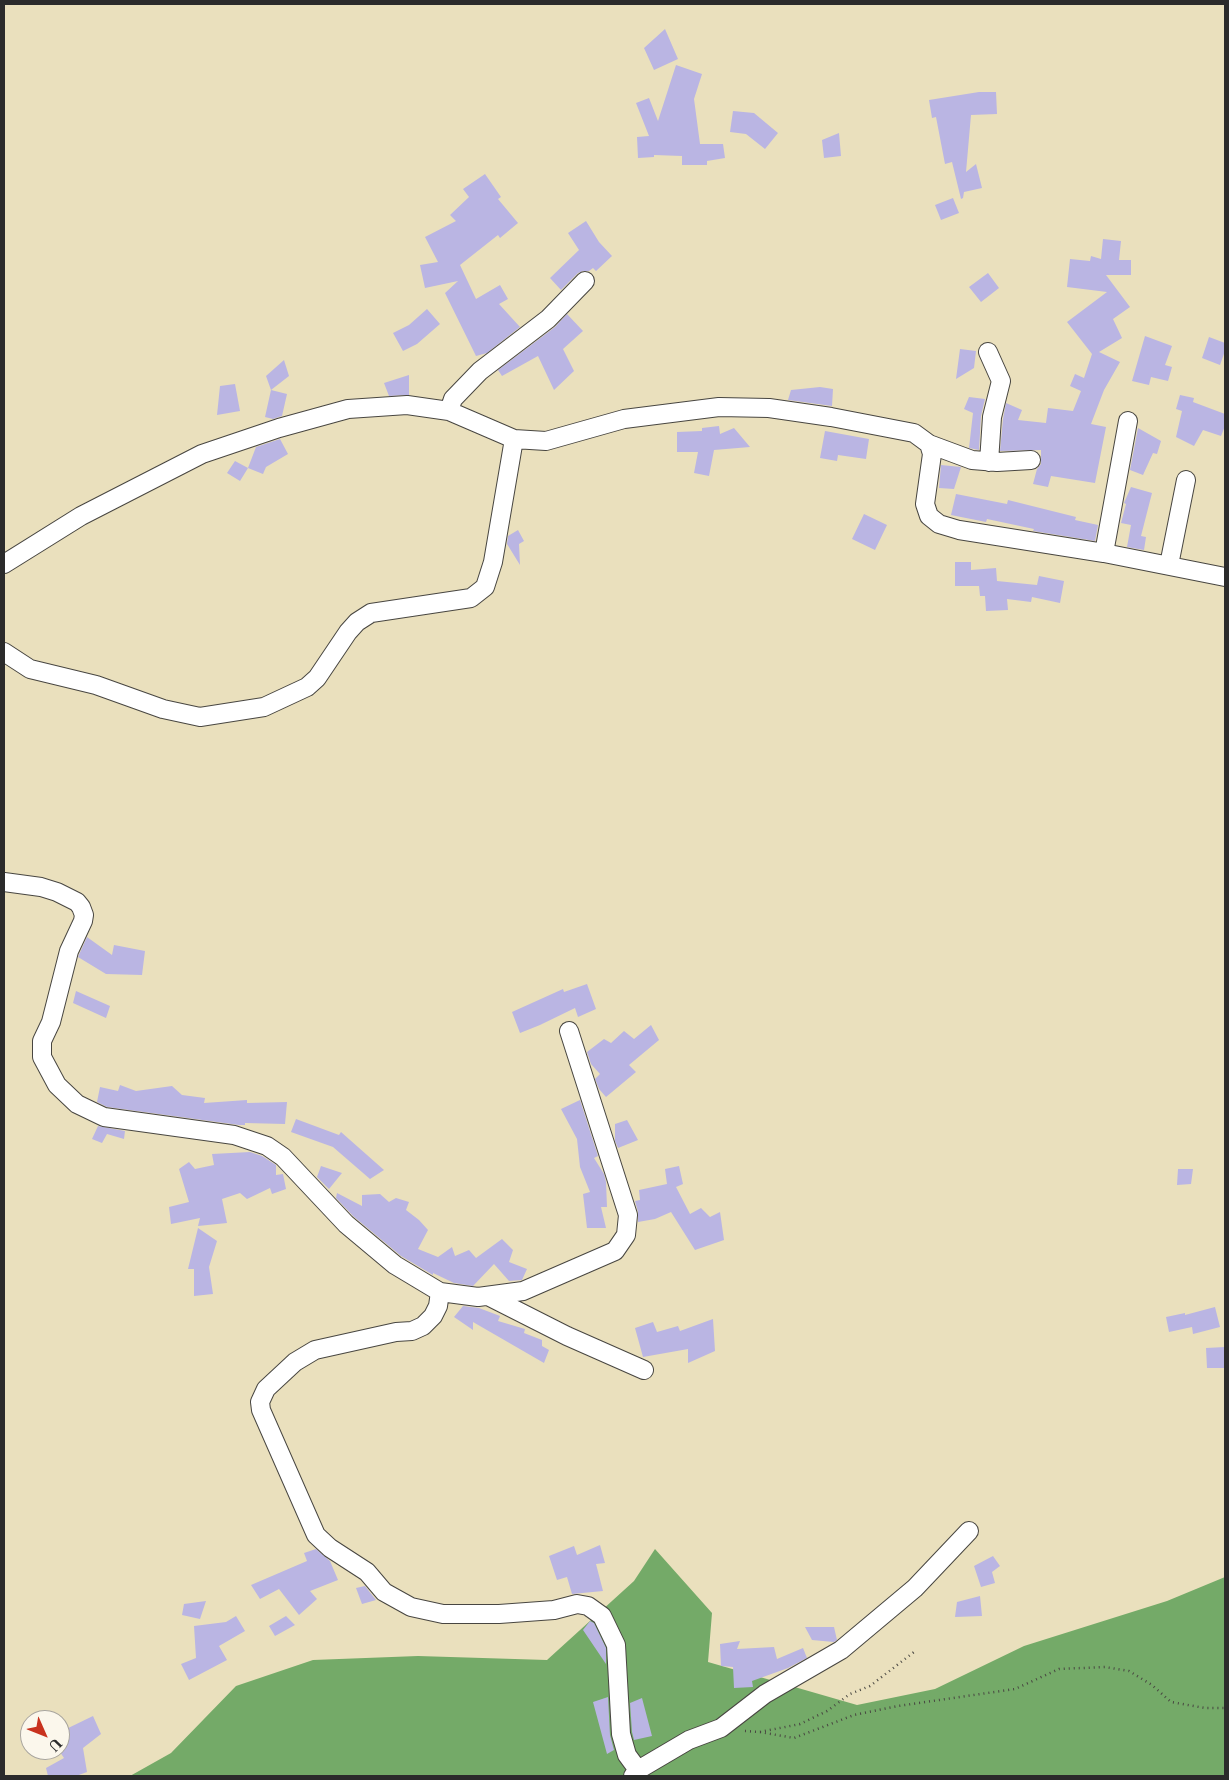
<!DOCTYPE html>
<style>
body{margin:0}
#map{position:relative;width:1229px;height:1780px;overflow:hidden;background:#eae0bd;font-family:"Libre Caslon Text",serif}
canvas{display:block}
.frame{position:absolute;inset:0;border:5px solid #2b2b2b;pointer-events:none}
.north{position:absolute;left:20px;top:1710px;width:50px;height:50px;box-sizing:border-box;background:#fbf7ec;border:1px solid #a8a59f;border-radius:50%;rotate:134deg;font-size:14px;font-weight:700;line-height:20px;text-align:center;color:#2b2b2b}
.north::after{content:'';display:block;margin:auto;width:18px;height:22px;background:#c8321e;clip-path:polygon(50% 0,100% 100%,50% 72%,0 100%)}
</style>
<div id="map">
<canvas width="1229" height="1780"></canvas>
<div class="frame"></div>
<div class="north">U</div>
</div>
<script>
const g = document.querySelector('canvas').getContext('2d');
g.lineJoin = 'round';
function paint(path, color) { g.fillStyle = color; g.fill(path, 'evenodd'); }
const poly = rows => new Path2D(rows.map(r => 'M' + r).join(''));
function trace(path, color, width, dash) { g.strokeStyle = color; g.lineWidth = width; g.lineCap = dash ? 'butt' : 'round'; g.setLineDash(dash || []); g.stroke(path); }
paint(poly([
 [655,1549,712,1613,708,1662,857,1705,935,1689,1024,1646,1167,1601,1225,1577,1225,1776,130,1776,171,1753,236,1686,313,1660,418,1656,547,1660,634,1581]
]), '#74aa68');
paint(poly([
 [665,29,678,59,654,70,644,48],
 [676,65,702,74,694,99,700,144,723,144,725,158,707,161,707,165,682,165,682,156,654,155,654,157,638,158,637,137,649,136,636,103,649,98,658,121],
 [979,92,996,92,997,114,971,115,966,172,976,164,982,188,964,192,963,198,961,199,952,162,945,164,936,117,932,118,929,100],
 [733,111,754,113,778,133,765,149,746,134,730,132],
 [839,133,841,156,824,158,822,140],
 [485,174,501,197,498,199,518,223,500,238,498,235,460,265,476,299,500,285,508,299,499,304,520,327,487,353,476,356,445,293,458,281,425,288,420,265,438,262,425,237,456,221,450,215,469,197,463,189],
 [953,198,959,213,941,220,935,205],
 [586,221,599,242,612,256,596,271,593,268,589,271,583,271,578,273,561,290,550,278,579,250,568,233],
 [1103,239,1121,241,1119,260,1131,260,1131,275,1106,275,1130,307,1113,319,1122,338,1099,352,1120,362,1104,390,1091,424,1106,427,1095,483,1051,476,1048,487,1033,484,1037,469,1041,464,1041,450,1000,451,1003,419,1006,403,1022,410,1018,420,1046,423,1048,408,1073,411,1081,391,1070,386,1075,374,1084,378,1092,354,1067,322,1107,292,1067,287,1070,259,1090,261,1091,256,1101,259],
 [988,273,999,288,981,302,969,287],
 [427,309,440,324,417,344,403,351,393,333,409,325],
 [567,314,583,331,563,349,574,371,554,390,538,356,502,376,498,370,555,327],
 [1145,336,1172,346,1165,365,1172,367,1168,381,1151,377,1149,385,1132,381],
 [1209,337,1225,343,1225,351,1220,365,1202,358],
 [960,349,976,351,974,368,956,379],
 [284,360,289,376,271,390,266,376],
 [409,375,409,395,389,396,384,383],
 [235,384,240,411,217,415,220,386],
 [820,387,833,389,832,406,788,400,791,390],
 [271,390,287,394,282,416,273,419,265,417],
 [1180,395,1194,398,1193,402,1225,414,1225,426,1221,436,1203,430,1194,446,1176,437,1182,411,1176,409],
 [969,397,985,399,981,416,979,450,969,448,973,413,964,409],
 [719,426,720,434,734,428,750,447,714,450,709,476,694,473,698,452,677,452,677,432,702,431,702,428],
 [1138,428,1161,441,1157,454,1153,453,1143,475,1130,470],
 [825,431,869,439,866,459,838,455,837,461,820,458],
 [280,439,288,454,266,467,263,474,248,468,256,447],
 [235,461,248,468,240,481,227,473],
 [941,465,961,467,954,489,939,488],
 [1131,487,1152,493,1141,536,1146,537,1144,550,1127,547,1131,525,1121,523,1126,504,1124,503],
 [956,494,1007,504,1008,500,1076,517,1075,520,1098,525,1095,541,1033,531,1034,529,987,519,986,522,951,515],
 [864,514,887,525,875,550,852,539],
 [518,530,524,541,519,544,520,565,507,544,508,536],
 [955,562,971,562,971,570,996,568,997,581,1037,585,1039,576,1064,581,1060,603,1032,597,1031,602,1007,599,1008,610,986,611,985,596,980,596,979,586,955,586],
 [87,937,112,955,114,945,145,951,142,975,106,974,78,957],
 [587,984,596,1009,578,1017,575,1008,540,1025,520,1033,512,1012,563,989,564,992],
 [76,991,110,1006,106,1018,73,1003],
 [651,1025,659,1040,629,1065,636,1072,606,1097,599,1089,595,1079,600,1074,591,1064,587,1052,604,1039,611,1043,624,1031,634,1039],
 [120,1085,136,1091,172,1086,182,1095,205,1098,204,1103,247,1100,247,1103,287,1102,285,1124,245,1123,245,1125,239,1125,107,1107,97,1102,100,1087,118,1091],
 [580,1100,598,1156,594,1158,604,1174,606,1182,607,1207,601,1207,606,1228,587,1228,583,1194,590,1192,580,1167,577,1139,561,1109],
 [296,1119,339,1135,341,1132,384,1170,370,1179,333,1147,291,1132],
 [627,1120,638,1140,618,1148,615,1141,615,1124],
 [98,1126,125,1131,124,1139,107,1134,102,1143,92,1139],
 [250,1152,262,1156,276,1165,276,1175,283,1174,286,1189,272,1194,270,1188,247,1199,240,1193,222,1199,227,1223,198,1226,200,1218,171,1224,169,1207,189,1202,179,1169,189,1162,195,1169,214,1165,212,1154],
 [321,1166,342,1173,329,1189,317,1177],
 [679,1166,683,1184,676,1187,690,1214,701,1208,710,1217,720,1212,724,1240,695,1250,671,1212,655,1219,638,1222,638,1212,635,1201,640,1200,639,1190,667,1184,665,1169],
 [1178,1169,1193,1169,1191,1184,1177,1185],
 [337,1193,362,1206,362,1195,380,1194,389,1202,396,1198,409,1202,406,1210,419,1220,428,1230,418,1249,438,1257,452,1247,455,1256,469,1250,476,1258,502,1239,513,1250,509,1262,527,1269,522,1280,509,1281,494,1264,473,1286,454,1283,433,1273,433,1275,401,1256,353,1216,336,1198],
 [198,1228,217,1241,209,1267,213,1294,194,1296,194,1269,188,1269],
 [463,1306,479,1308,500,1316,498,1321,525,1329,524,1333,542,1340,542,1346,549,1350,544,1363,473,1322,473,1330,454,1317],
 [1215,1307,1220,1327,1193,1334,1192,1327,1169,1332,1166,1317,1185,1313,1185,1315],
 [713,1319,715,1351,688,1363,688,1349,643,1357,635,1328,653,1322,657,1332,678,1326,680,1331],
 [1225,1347,1225,1368,1207,1368,1206,1348],
 [600,1545,605,1563,596,1564,603,1591,572,1594,567,1577,557,1580,549,1556,574,1546,577,1555],
 [316,1549,330,1561,338,1580,310,1591,317,1599,299,1615,279,1589,260,1599,251,1585,307,1561,304,1553],
 [993,1556,1000,1566,992,1572,995,1583,981,1587,974,1566],
 [365,1586,376,1600,362,1604,356,1588],
 [980,1596,982,1616,955,1617,957,1602],
 [206,1601,200,1619,182,1615,184,1604],
 [236,1616,245,1631,219,1646,227,1660,189,1680,181,1664,196,1658,194,1626,226,1622],
 [286,1616,295,1625,275,1636,269,1626],
 [590,1621,594,1623,606,1648,606,1664,583,1630],
 [805,1627,834,1627,837,1640,834,1642,812,1640],
 [740,1641,737,1649,774,1647,777,1659,803,1648,807,1658,788,1668,752,1681,753,1687,734,1688,733,1667,721,1666,720,1644],
 [608,1697,610,1735,614,1750,607,1754,593,1702],
 [642,1698,652,1736,634,1740,632,1732,630,1703],
 [93,1716,101,1734,83,1748,87,1772,76,1776,48,1776,46,1768,64,1758,60,1752,60,1732]
]), '#bab5e3');
const minor = poly([
 [988,352,1001,381,992,417,989,462],
 [449,411,453,399,480,371,548,319,585,281],
 [929,444,972,460,997,462,1031,460],
 [1104,553,1128,421],
 [4,564,81,516,202,454,279,428,348,409,407,405,449,411,514,439,546,441,624,419,719,407,769,408,831,417,914,433,929,444,932,454,925,504,929,516,939,524,959,530,1104,553,1225,577],
 [1169,565,1186,480],
 [4,652,30,669,96,685,163,709,200,717,264,707,307,687,317,678,348,632,357,622,371,613,471,598,485,587,493,562,514,439],
 [4,882,41,887,57,892,77,902,81,907,84,915,83,921,69,951,51,1022,42,1041,42,1057,57,1085,77,1104,104,1117,234,1135,267,1146,283,1157,346,1224,395,1265,440,1292,478,1297,523,1291,615,1251,626,1235,628,1215,569,1031],
 [440,1292,438,1306,433,1316,423,1326,412,1331,396,1332,315,1350,295,1362,266,1389,260,1402,261,1410,316,1535,330,1548,367,1572,384,1592,411,1607,443,1614,499,1614,554,1610,577,1604,588,1606,602,1616,616,1645,621,1734,627,1755,638,1770,633,1776],
 [488,1296,567,1336,644,1370],
 [638,1770,689,1740,721,1728,765,1694,841,1650,915,1588,969,1531]
]);
trace(minor, '#484641', 20);
trace(poly([
 [745,1731,760,1732,800,1724,827,1711,850,1694,870,1686,914,1652],
 [760,1732,794,1738,854,1715,898,1706,1015,1689,1059,1669,1105,1667,1129,1671,1152,1685,1171,1702,1205,1708,1225,1708]
]), '#484641', 2.5, [1, 4]);
trace(minor, '#fff', 18);
</script>
